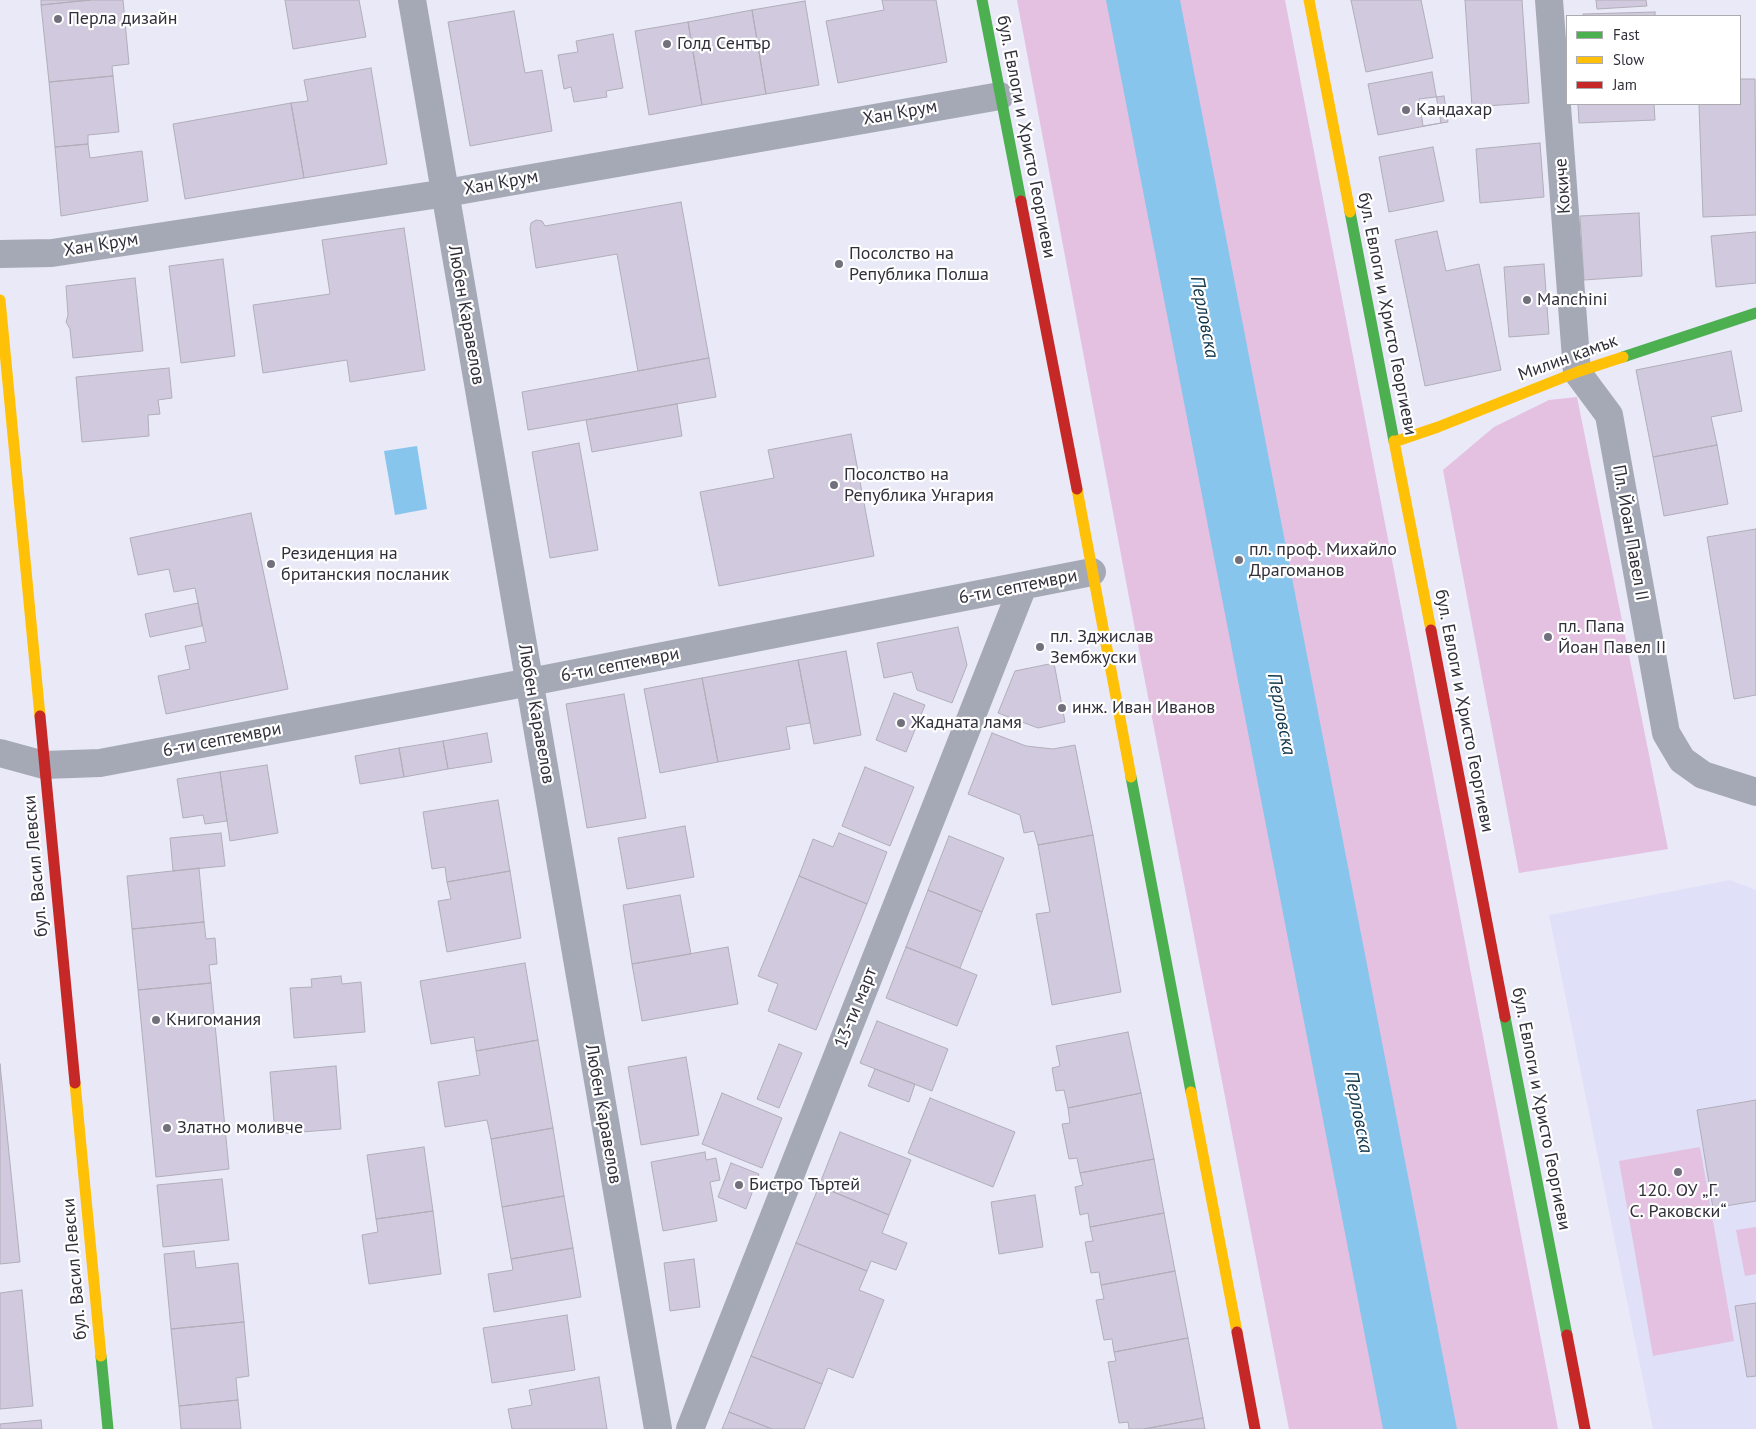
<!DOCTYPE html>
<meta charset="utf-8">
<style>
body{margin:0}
#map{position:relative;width:1756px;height:1429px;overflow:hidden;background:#e9e9f8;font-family:"PT Sans",sans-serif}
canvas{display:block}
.legend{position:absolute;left:1566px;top:15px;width:175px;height:90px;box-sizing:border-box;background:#fff;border:1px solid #acacb0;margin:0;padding:6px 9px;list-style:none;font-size:15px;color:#302f3a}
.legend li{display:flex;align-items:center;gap:10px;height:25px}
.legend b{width:25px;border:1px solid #acacb0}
</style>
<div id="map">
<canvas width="1756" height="1429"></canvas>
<ul class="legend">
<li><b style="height:6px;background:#4caf50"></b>Fast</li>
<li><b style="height:6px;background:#ffc107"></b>Slow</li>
<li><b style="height:6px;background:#c62828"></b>Jam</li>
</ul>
</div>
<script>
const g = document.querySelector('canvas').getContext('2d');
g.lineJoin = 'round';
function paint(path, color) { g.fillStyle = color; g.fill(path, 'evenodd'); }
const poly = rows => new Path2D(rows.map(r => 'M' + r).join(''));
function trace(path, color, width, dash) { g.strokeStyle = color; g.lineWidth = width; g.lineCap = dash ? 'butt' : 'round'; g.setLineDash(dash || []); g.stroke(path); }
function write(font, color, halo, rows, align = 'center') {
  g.font = font + ' "PT Sans",sans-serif'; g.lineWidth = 4.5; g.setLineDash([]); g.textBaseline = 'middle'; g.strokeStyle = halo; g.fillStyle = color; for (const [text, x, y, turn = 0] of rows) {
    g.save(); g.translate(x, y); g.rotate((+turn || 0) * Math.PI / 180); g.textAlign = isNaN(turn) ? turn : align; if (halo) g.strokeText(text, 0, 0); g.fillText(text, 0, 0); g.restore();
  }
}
paint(poly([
 [1730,880,1756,890,1756,1429,1653,1429,1549,915]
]), '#e0e0f9');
paint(poly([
 [1017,0,1285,0,1558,1429,1289,1429,1134,624],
 [1577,397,1668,849,1519,873,1443,470,1494,427,1549,400],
 [1700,1147,1734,1341,1653,1356,1619,1161],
 [1756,1227,1756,1274,1745,1276,1736,1230]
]), '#e4c0e1');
paint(poly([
 [1106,0,1180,0,1457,1429,1383,1429],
 [417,446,427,509,395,515,384,451]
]), '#88c5ed');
const building = poly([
 [41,0,90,0,41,5,41,0],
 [90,0,123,0,129,64,112,66,113,76,49,82,41,5,90,0],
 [285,0,359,0,366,37,293,49,285,0],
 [882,0,936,0,947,62,838,83,826,21,884,10,882,0],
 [1351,0,1421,0,1433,58,1366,72,1351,0],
 [1465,0,1522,0,1529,103,1472,107,1465,0],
 [1596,0,1646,0,1647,6,1597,9,1596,0],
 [805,1,819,85,766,94,752,10,805,1],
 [752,10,766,94,702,105,688,22,752,10],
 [514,11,525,73,542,70,552,131,470,146,448,22,514,11],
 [1655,12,1655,16,1583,16,1583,14,1655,12],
 [688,22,702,105,649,115,635,31,688,22],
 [613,34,623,88,606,91,607,97,574,102,571,87,564,89,558,55,578,52,576,41,613,34],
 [371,68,387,164,304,178,291,103,308,101,304,80,371,68],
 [1432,72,1441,123,1378,135,1368,84,1432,72],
 [113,76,119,132,88,135,88,144,55,147,49,82,113,76],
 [1740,79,1755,79,1756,215,1703,217,1699,104,1740,104,1740,79],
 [1444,96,1448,122,1423,126,1419,99,1444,96],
 [291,103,304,178,185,199,173,124,291,103],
 [1578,104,1654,104,1655,120,1579,123,1578,104],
 [1540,143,1544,197,1480,203,1476,149,1540,143],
 [88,144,90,158,142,151,148,201,61,216,55,147,88,144],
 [1433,147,1444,201,1389,212,1379,157,1433,147],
 [681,202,709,358,638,371,617,254,536,268,530,229,531,223,536,220,542,221,545,226,681,202],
 [1639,213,1642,276,1584,280,1580,216,1639,213],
 [404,228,425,370,350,382,347,360,263,373,253,305,330,294,322,240,404,228],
 [1437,231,1446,271,1479,264,1501,370,1425,386,1395,240,1437,231],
 [1756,232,1756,283,1716,287,1711,236,1756,232],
 [223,259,235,356,181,363,169,266,223,259],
 [1544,264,1549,334,1509,337,1504,267,1544,264],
 [135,278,143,351,73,358,70,329,66,322,68,315,66,286,135,278],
 [1731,351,1742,411,1711,417,1717,445,1653,457,1636,370,1731,351],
 [709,358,716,397,528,430,522,392,709,358],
 [169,368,172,398,158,400,160,414,148,415,149,436,82,442,76,377,169,368],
 [677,404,682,436,592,452,586,420,677,404],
 [851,434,874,556,719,586,700,492,774,478,768,450,851,434],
 [579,443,598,550,550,558,532,452,579,443],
 [1717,445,1728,504,1664,516,1653,457,1717,445],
 [251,513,288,689,166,714,158,676,190,669,185,646,206,642,198,603,195,588,174,592,169,569,138,575,130,538,251,513],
 [1756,529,1756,695,1734,699,1707,537,1756,529],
 [198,603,202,626,150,637,145,614,198,603],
 [958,627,967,665,952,703,917,690,912,672,884,678,877,643,958,627],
 [846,651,861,735,814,744,798,660,846,651],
 [798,660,810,723,786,727,790,749,718,762,702,678,798,660],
 [1054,663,1065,722,1038,728,998,713,1015,671,1054,663],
 [702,678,718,762,660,773,644,689,702,678],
 [894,693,925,705,906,752,876,740,894,693],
 [624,694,646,818,587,828,566,704,624,694],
 [487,733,492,762,448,769,443,741,487,733],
 [992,733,1026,746,1053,749,1075,745,1093,835,1038,845,1034,831,1024,833,1020,815,968,794,992,733],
 [443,741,448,769,404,777,399,748,443,741],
 [399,748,404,777,360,784,355,756,399,748],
 [267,765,278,833,230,841,220,772,267,765],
 [865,767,914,787,890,846,842,826,865,767],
 [220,772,227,821,205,824,203,815,183,818,177,779,220,772],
 [498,800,510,871,447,882,445,867,432,869,423,812,498,800],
 [685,826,694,877,627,889,618,838,685,826],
 [221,833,225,866,173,871,170,838,221,833],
 [839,833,887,852,867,904,799,876,813,839,833,847,839,833],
 [1093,835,1121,992,1052,1005,1036,914,1050,912,1038,845,1093,835],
 [949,836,1004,858,982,912,928,890,949,836],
 [199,868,204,922,132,929,127,876,199,868],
 [510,871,521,938,447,952,438,901,451,899,447,882,510,871],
 [799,876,867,904,816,1030,768,1011,778,984,758,976,799,876],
 [928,890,982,912,960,968,906,947,928,890],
 [680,895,691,954,632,964,623,905,680,895],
 [204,922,206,939,215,938,217,964,209,965,211,983,138,990,132,929,204,922],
 [728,947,738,1004,642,1021,632,964,728,947],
 [906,947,977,975,957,1026,886,998,906,947],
 [525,963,538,1040,476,1051,474,1037,431,1044,420,981,525,963],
 [341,976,342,984,361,982,365,1032,294,1038,290,988,312,987,311,979,341,976],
 [211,983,229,1169,156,1177,138,990,211,983],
 [877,1021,948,1049,932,1091,860,1063,877,1021],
 [1128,1032,1141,1093,1068,1108,1064,1090,1056,1091,1052,1068,1060,1066,1056,1046,1128,1032],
 [538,1040,553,1128,491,1139,487,1120,445,1127,438,1082,480,1075,476,1051,538,1040],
 [779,1044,802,1053,779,1108,757,1099,779,1044],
 [686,1057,699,1135,641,1145,628,1067,686,1057],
 [0,1064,20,1262,0,1264,0,1064],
 [336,1066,341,1129,275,1134,270,1072,336,1066],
 [875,1069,915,1084,909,1102,868,1086,875,1069],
 [722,1093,782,1118,762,1168,702,1144,722,1093],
 [1141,1093,1154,1159,1080,1173,1077,1158,1069,1159,1062,1124,1070,1123,1068,1108,1141,1093],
 [930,1098,1015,1132,993,1187,908,1153,930,1098],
 [1756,1100,1756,1201,1713,1208,1697,1110,1756,1100],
 [553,1128,564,1196,502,1207,491,1139,553,1128],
 [840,1132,911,1160,889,1215,819,1186,840,1132],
 [424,1147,433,1211,376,1219,367,1155,424,1147],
 [705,1152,706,1160,716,1158,720,1180,710,1182,717,1221,663,1231,651,1162,705,1152],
 [1154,1159,1164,1213,1090,1227,1088,1213,1080,1215,1075,1187,1083,1185,1080,1173,1154,1159],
 [731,1163,759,1174,746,1209,718,1197,731,1163],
 [222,1179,229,1240,163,1247,157,1185,222,1179],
 [819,1186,889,1215,882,1233,907,1243,896,1270,871,1261,867,1271,796,1243,819,1186],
 [1035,1195,1043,1247,999,1254,991,1202,1035,1195],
 [564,1196,573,1248,511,1259,502,1207,564,1196],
 [433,1211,441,1274,369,1284,362,1235,378,1232,376,1219,433,1211],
 [1164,1213,1175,1271,1101,1285,1099,1272,1091,1273,1085,1242,1093,1241,1090,1227,1164,1213],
 [796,1243,867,1271,859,1290,884,1300,853,1378,828,1368,822,1384,751,1356,796,1243],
 [573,1248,581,1297,494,1312,488,1274,513,1270,511,1259,573,1248],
 [194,1251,196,1268,238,1263,244,1322,171,1329,164,1254,194,1251],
 [694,1259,700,1307,670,1311,664,1263,694,1259],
 [1175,1271,1188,1338,1114,1352,1112,1339,1104,1340,1096,1300,1104,1299,1101,1285,1175,1271],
 [22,1290,33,1406,0,1409,0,1293,22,1290],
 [1756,1303,1756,1376,1747,1377,1735,1306,1756,1303],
 [567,1315,575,1370,492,1383,483,1328,567,1315],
 [244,1322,249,1376,236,1378,238,1400,179,1406,171,1329,244,1322],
 [1188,1338,1203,1418,1144,1429,1129,1429,1128,1422,1119,1423,1108,1362,1116,1361,1114,1352,1188,1338],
 [751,1356,822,1384,804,1429,772,1429,729,1412,751,1356],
 [599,1377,607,1429,512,1429,508,1409,532,1405,529,1390,599,1377],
 [238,1400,241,1429,181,1429,179,1406,238,1400],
 [729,1412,772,1429,722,1429,729,1412],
 [1203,1418,1205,1429,1144,1429,1203,1418],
 [41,1420,42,1429,0,1429,0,1424,41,1420]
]);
paint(building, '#d1c9de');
trace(building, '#b1aeb9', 1);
trace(poly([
 [412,0,658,1429],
 [1549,0,1577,372,1609,415,1666,733,1682,760,1703,775,1756,792],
 [0,254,52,253,446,193,1000,96],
 [0,753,44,765,100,763,530,682,1092,572],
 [690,1429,1023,586]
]), '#a5a9b5', 28);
trace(poly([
 [982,0,1021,201],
 [1350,212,1394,441],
 [1623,357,1756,313],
 [1131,777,1191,1092],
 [1505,1017,1567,1335],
 [101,1356,108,1429]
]), '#4caf50', 11);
trace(poly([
 [1309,0,1350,212],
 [0,300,40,716],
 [1394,441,1431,630],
 [1394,442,1438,427,1577,372,1623,357],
 [1077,489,1131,777],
 [75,1083,101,1356],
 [1191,1092,1237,1332]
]), '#ffc107', 11);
trace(poly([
 [1021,201,1077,489],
 [1431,630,1505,1017],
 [40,716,75,1083],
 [1237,1332,1255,1429],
 [1567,1335,1585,1429]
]), '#c62828', 11);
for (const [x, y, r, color] of [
 [58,19,5,"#71707c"],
 [667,44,5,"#71707c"],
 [1406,110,5,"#71707c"],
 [839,264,5,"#71707c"],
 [1527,300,5,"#71707c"],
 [834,485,5,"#71707c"],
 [1239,560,5,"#71707c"],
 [271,564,5,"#71707c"],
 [1548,637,5,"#71707c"],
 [1040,647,5,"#71707c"],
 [1062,708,5,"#71707c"],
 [901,723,5,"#71707c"],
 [156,1020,5,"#71707c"],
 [167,1128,5,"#71707c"],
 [1678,1172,5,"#71707c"],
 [739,1185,5,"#71707c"]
]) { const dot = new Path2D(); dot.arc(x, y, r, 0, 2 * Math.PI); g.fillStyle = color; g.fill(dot); trace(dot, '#fff', 2); }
write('18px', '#302f3a', '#fff', [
 ["Перла дизайн",68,19],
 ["Голд Сентър",677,44],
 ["Кандахар",1416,110],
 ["Посолство на",849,254],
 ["Република Полша",849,275],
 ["Manchini",1537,300],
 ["Посолство на",844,475],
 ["Република Унгария",844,496],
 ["пл. проф. Михайло",1249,550],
 ["Драгоманов",1249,571],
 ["Резиденция на",281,554],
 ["британския посланик",281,575],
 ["пл. Папа",1558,627],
 ["Йоан Павел II",1558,648],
 ["пл. Зджислав",1050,637],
 ["Зембжуски",1050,658],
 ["инж. Иван Иванов",1072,708],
 ["Жадната ламя",911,723],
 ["Книгомания",166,1020],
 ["Златно моливче",177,1128],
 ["Бистро Търтей",749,1185],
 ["120. ОУ „Г.",1678,1191,"center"],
 ["С. Раковски“",1678,1212,"center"]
], 'left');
write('18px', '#302f3a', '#fff', [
 ["Хан Крум",900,113,-10],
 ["бул. Евлоги и Христо Георгиеви",1026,137,79],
 ["Хан Крум",501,183,-10],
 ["Кокиче",1563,186,-94],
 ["Хан Крум",101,245,-9],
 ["бул. Евлоги и Христо Георгиеви",1387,314,79],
 ["Любен Каравелов",466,315,80],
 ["Милин камък",1568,358,-20],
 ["Пл. Йоан Павел II",1630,533,80],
 ["6-ти септември",1018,587,-11],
 ["6-ти септември",620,665,-11],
 ["бул. Евлоги и Христо Георгиеви",1464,711,79],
 ["Любен Каравелов",536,714,80],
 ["6-ти септември",222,740,-11],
 ["бул. Васил Левски",36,866,-95],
 ["13-ти март",856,1008,-68],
 ["бул. Евлоги и Христо Георгиеви",1541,1109,79],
 ["Любен Каравелов",603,1114,80],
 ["бул. Васил Левски",75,1269,-95]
]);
write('italic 19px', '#0c3247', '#fff', [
 ["Перловска",1204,317,79],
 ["Перловска",1281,714,79],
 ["Перловска",1358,1112,79]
]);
</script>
